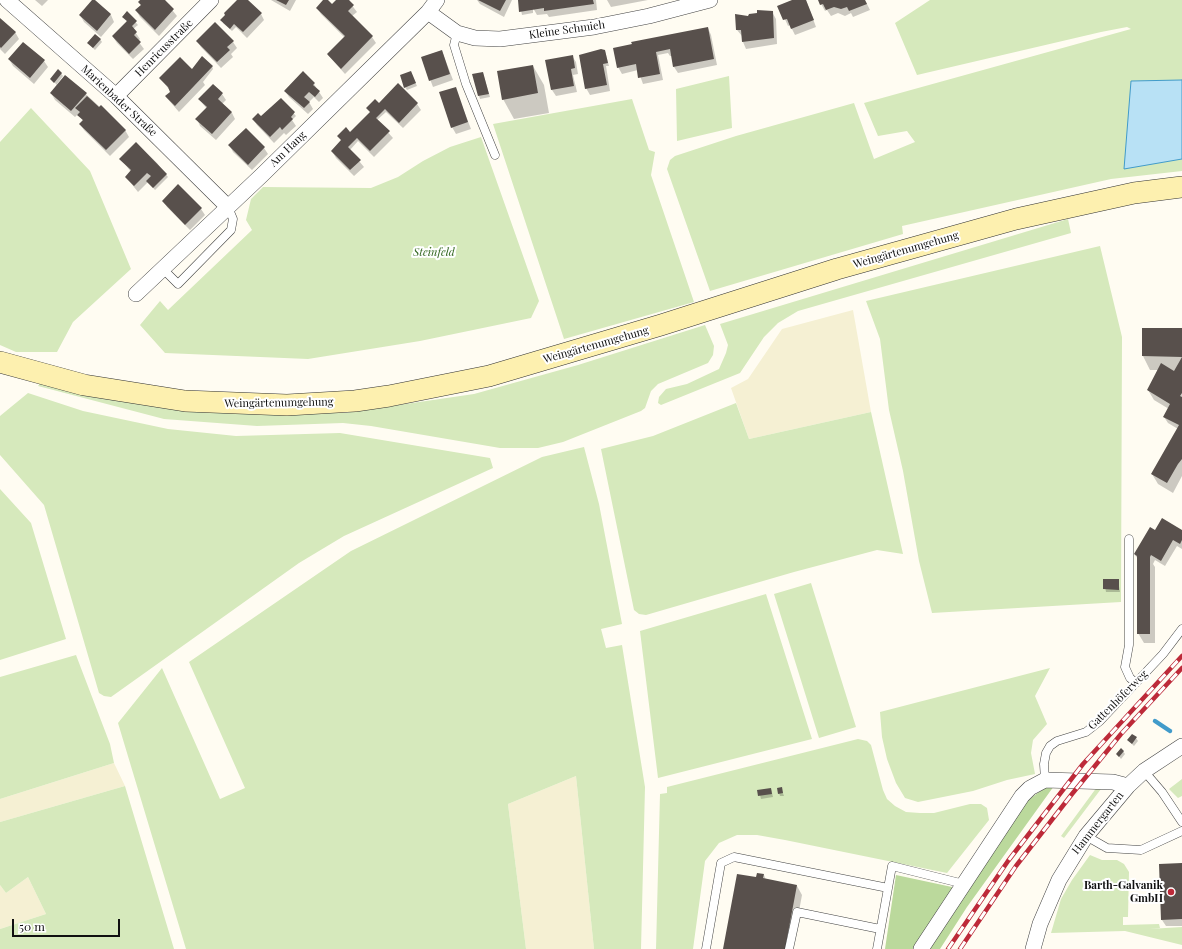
<!DOCTYPE html>
<meta charset="utf-8">
<style>
body{margin:0}
#map{position:relative;width:1182px;height:949px;overflow:hidden;background:#fffcf2;font-family:"Playfair Display",serif}
canvas{display:block}
.scale{position:absolute;left:12px;top:919px;width:108px;height:18px;box-sizing:border-box;border:2px solid #101010;border-top:0;padding-left:5px;font-size:12px;line-height:14px;white-space:nowrap;color:#101010;-webkit-text-stroke:3px #fff;paint-order:stroke}
</style>
<div id="map">
<canvas width="1182" height="949"></canvas>
<div class="scale">50 m</div>
</div>
<script>
const g = document.querySelector('canvas').getContext('2d');
g.lineJoin = 'round';
function paint(path, color) { g.fillStyle = color; g.fill(path, 'evenodd'); }
const poly = rows => new Path2D(rows.map(r => 'M' + r).join(''));
function trace(path, color, width, dash) { g.strokeStyle = color; g.lineWidth = width; g.lineCap = dash ? 'butt' : 'round'; g.setLineDash(dash || []); g.stroke(path); }
function write(font, color, halo, rows, align = 'center') {
  g.font = font + ' "Playfair Display",serif'; g.lineWidth = 4; g.setLineDash([]); g.textBaseline = 'middle'; g.strokeStyle = halo; g.fillStyle = color; for (const [text, x, y, turn = 0] of rows) {
    g.save(); g.translate(x, y); g.rotate((+turn || 0) * Math.PI / 180); g.textAlign = isNaN(turn) ? turn : align; if (halo) g.strokeText(text, 0, 0); g.fillText(text, 0, 0); g.restore();
  }
}
paint(poly([
 [853,310,871,412,749,439,731,388,748,379,782,329],
 [114,763,125,786,0,822,0,799],
 [576,776,594,949,526,949,508,804],
 [28,877,46,914,0,929,0,885,6,893]
]), '#f5f0d3');
paint(poly([
 [930,0,1182,0,1182,171,1111,179,902,226,903,234,710,291,667,169,670,160,675,156,736,136,854,103,874,159,915,142,907,131,878,136,864,103,1131,29,1127,27,1101,32,917,75,895,23],
 [729,76,732,128,677,141,676,89],
 [632,99,649,150,655,152,651,175,694,302,564,339,493,124],
 [31,108,90,171,131,269,73,322,57,352,16,352,0,345,0,142],
 [481,137,539,301,531,318,420,341,308,359,165,353,140,325,160,301,168,310,252,230,246,220,251,199,263,187,371,188,398,177,423,161,450,147],
 [1068,219,1071,233,798,311,778,323,764,337,740,373,661,405,658,403,659,397,666,389,687,384,719,369,726,353,728,345,720,324],
 [1100,246,1122,337,1121,602,932,613,919,561,903,471,889,410,880,339,866,301],
 [705,325,714,346,713,355,708,363,658,384,651,391,645,408,641,411,563,442,538,448,500,448,371,426,343,423,257,426,164,419,38,386,40,383,344,413,474,394,578,365],
 [28,393,83,411,168,429,236,436,340,433,490,458,493,468,344,536,299,563,111,697,104,696,99,693,44,505,0,455,0,416],
 [736,403,749,439,871,412,903,554,877,550,794,572,646,615,639,614,634,610,601,449,653,436],
 [584,447,599,504,622,624,601,629,606,648,622,645,645,787,641,949,594,949,576,776,508,804,526,949,186,949,118,723,162,668,220,799,245,788,189,662,351,551,542,457],
 [0,489,31,523,66,639,0,660],
 [811,583,856,727,819,738,774,594],
 [766,594,812,739,658,778,640,631],
 [76,655,110,744,114,763,0,799,0,677],
 [1050,668,1035,696,1047,724,1033,740,1031,753,1035,774,1007,780,973,791,918,802,905,798,896,783,887,759,882,737,880,712],
 [858,739,867,741,871,745,883,790,887,799,895,806,906,812,920,813,934,813,970,804,981,804,987,808,989,820,947,873,785,840,757,835,737,835,719,843,705,861,693,949,656,949,660,794,667,793,667,787],
 [1182,779,1182,796,1178,798,1169,789],
 [125,786,174,949,0,949,0,929,46,914,28,877,6,893,0,885,0,822],
 [1097,787,1101,789,1064,838,1061,836],
 [1090,855,1102,860,1117,860,1124,864,1129,872,1128,917,1123,917,1123,925,1159,924,1160,928,1149,929,1182,927,1182,945,1125,931,1051,933,1061,899,1072,880]
]), '#d6e9bc');
paint(poly([
 [1047,786,1054,786,967,907,940,949,885,949,896,875,966,890,1019,807]
]), '#bbd99c');
const water = poly([
 [1182,80,1182,159,1124,169,1131,81,1182,80]
]);
paint(water, '#b8e1f5');
trace(water, '#419bca', 1);
paint(poly([
 [35,0,48,0,42,6],
 [94,0,111,15,114,22,101,37,84,22,80,15],
 [141,0,164,0,177,16,159,36,140,17,136,10,141,5,139,2],
 [238,0,247,0,261,14,264,20,247,38,236,27,232,31,223,23],
 [271,0,296,0,290,11],
 [325,0,332,6,338,0,348,0,357,12,352,16,372,37,376,43,345,74,328,55,345,38,321,14,317,8],
 [477,0,512,0,504,17,480,4],
 [519,0,596,0,597,10,549,17,547,14,537,15,533,8,533,13,522,15],
 [607,0,648,0,611,7],
 [795,0,806,0,816,27,795,35,790,25,788,26,779,6],
 [819,0,865,0,870,10,853,17,851,13,845,16,838,13,831,16,827,10,825,11],
 [772,12,776,19,777,44,746,49,743,42,742,36,737,30],
 [127,13,138,25,133,29,140,39,138,41,144,49,133,59,117,43,113,37,127,22,123,17],
 [0,20,15,32,19,39,5,54,0,49],
 [708,28,711,35,717,65,678,73,674,67,672,56,670,56,668,53,658,55,663,80,643,84,638,70,622,74,618,67],
 [100,39,102,42,95,50,88,43],
 [197,41,233,42,237,48,231,54,233,57,221,68,201,47],
 [23,43,44,61,48,67,34,84,13,66,9,59],
 [442,51,453,80,433,87,422,58],
 [605,51,609,66,606,66,610,91,590,95,586,88],
 [572,56,576,62,578,74,573,75,577,92,556,96,552,90,546,61],
 [212,66,213,69,203,82,205,85,179,112,166,97,171,92,161,79],
 [533,66,544,85,549,113,514,119,503,99],
 [61,73,63,76,57,84,58,85,66,76,125,130,129,137,110,156,84,130,80,124,83,121,78,114,75,117,55,100,51,93,58,86,51,79],
 [303,73,314,84,323,98,319,102,314,97,309,102,313,109,308,114,289,97,285,91],
 [483,73,490,97,480,99,479,96],
 [412,75,417,86,407,90,405,87],
 [455,88,471,129,456,134,452,127],
 [222,94,226,100,222,104,232,113,235,119,216,140,200,126,197,119,207,109,199,99],
 [281,99,296,116,292,120,296,126,286,135,284,133,274,143,257,125,253,119,261,117],
 [379,104,417,104,421,110,403,128,386,112,377,120,393,138,374,157,358,141,350,150,364,167,354,176,336,158,332,151,342,141,339,137,350,133],
 [136,143,157,163,168,177,155,190,148,182,138,192,126,177,131,172,121,159],
 [230,146,264,148,268,154,252,170,233,152],
 [163,201,201,209,205,215,190,230,167,207],
 [1143,329,1182,329,1182,476,1173,493,1158,484,1152,474,1178,429,1168,423,1164,417,1169,409,1154,400,1148,390,1158,370,1150,370,1143,356],
 [1182,531,1182,549,1177,546,1165,566,1155,560,1153,564,1155,567,1155,643,1144,643,1138,633,1138,559,1135,555,1156,532],
 [1104,580,1118,580,1120,592,1106,592],
 [1136,738,1138,741,1134,746,1128,740],
 [1123,751,1125,754,1121,759,1117,754],
 [781,788,784,796,780,796,779,793],
 [771,789,773,797,761,799,759,791],
 [1182,864,1182,926,1166,926,1162,920],
 [764,875,766,880,797,886,802,895,792,949,724,949,757,878]
]), '#0003');
trace(poly([
 [1155,721,1170,731]
]), '#419bca', 4.5);
paint(poly([
 [92,0,95,0,111,14,97,31,79,15],
 [140,0,165,0,174,9,155,30,135,10,141,5,138,2],
 [237,0,248,0,262,13,243,32,234,24,230,29,220,20,225,15,224,13],
 [276,0,289,0,286,5],
 [323,0,328,0,332,4,336,0,349,0,354,5,348,11,373,36,341,69,327,54,345,36,316,8],
 [478,0,506,0,500,11],
 [518,0,593,0,594,4,544,11,544,8,519,12],
 [792,0,806,0,814,20,791,29,787,19,783,20,777,6],
 [818,0,865,0,867,4,849,11,847,7,841,9,834,7,826,10,823,4,820,5],
 [757,10,773,11,774,38,742,42,741,30,736,30,735,14,748,16,749,14,757,13],
 [127,11,137,21,132,26,137,32,134,35,141,42,129,54,112,36,127,21,122,17],
 [0,18,16,32,1,48,0,47],
 [215,22,234,41,227,47,230,50,217,62,196,41],
 [708,27,714,59,673,67,670,49,656,52,660,74,638,78,636,64,617,68,613,48,632,44,631,42],
 [95,34,101,39,93,48,87,43],
 [23,42,45,60,30,78,8,59],
 [601,49,605,50,608,63,603,64,607,85,585,89,579,55],
 [442,50,450,74,429,81,421,57],
 [573,55,575,68,571,69,574,86,551,90,545,60],
 [202,56,213,66,175,106,165,96,170,92,168,87,159,78,180,57,192,69],
 [533,65,538,93,502,100,497,71],
 [58,69,62,73,54,83,50,79],
 [303,71,315,83,313,85,320,91,315,97,309,92,304,97,310,102,304,108,284,91],
 [411,71,416,83,404,88,400,75],
 [483,72,489,94,478,96,472,74],
 [65,75,87,93,71,111,50,93],
 [398,83,418,103,399,123,385,109,376,118,390,131,370,151,357,138,348,147,361,160,350,170,331,151,341,140,337,136,346,127,350,132,370,112,366,108,375,99,379,103],
 [213,84,223,93,218,99,232,112,212,134,195,119,207,107,198,99],
 [456,87,468,122,451,128,439,92],
 [87,96,99,107,101,105,126,130,106,150,79,124,83,120,77,115,80,112,75,108],
 [281,98,295,112,291,117,293,119,282,130,280,127,270,137,252,119,258,113,261,116],
 [246,128,265,147,248,165,228,145],
 [136,142,167,174,153,188,146,181,151,176,147,173,134,186,125,177,131,170,119,159],
 [178,184,202,208,185,225,162,201],
 [1142,328,1182,328,1182,393,1180,396,1182,397,1182,459,1178,464,1167,483,1151,474,1179,425,1163,417,1170,404,1147,390,1161,363,1174,371,1182,357,1142,356],
 [1162,518,1182,530,1182,540,1180,544,1173,540,1161,561,1151,555,1150,557,1150,634,1137,634,1137,556,1134,554,1150,527,1155,530],
 [1103,579,1119,579,1119,590,1103,589],
 [1132,734,1137,737,1132,744,1127,740],
 [1121,748,1124,751,1119,757,1116,754],
 [782,787,783,793,778,794,777,788],
 [771,788,772,794,758,796,757,790],
 [1182,863,1182,919,1161,920,1159,864],
 [757,873,764,874,763,878,797,885,785,949,723,949,737,874,756,877]
]), '#58504c');
const service = poly([
 [457,33,454,45,466,84,495,155],
 [163,269,178,284,231,230,233,219,228,207],
 [1129,539,1129,645,1125,667,1130,678,1136,683],
 [1144,771,1162,792,1182,822],
 [1045,780,1044,764,1046,753,1050,746,1057,741,1086,732,1100,721,1163,654,1182,629],
 [1086,836,1107,848,1141,850,1182,831],
 [706,949,721,863,734,857,888,888],
 [789,949,797,912,880,929],
 [877,949,892,866,964,884]
]);
const minor = poly([
 [7,0,116,96,228,207],
 [428,12,457,33,475,38,500,39,594,27,649,16,710,0],
 [116,96,211,0],
 [136,294,262,175,428,12,437,0],
 [921,949,1022,796,1030,788,1045,780,1113,782,1128,786],
 [1033,949,1040,924,1059,880,1086,836,1128,786,1144,771,1182,746]
]);
const secondary = poly([
 [0,362,84,385,185,401,287,405,355,401,389,396,489,376,661,325,837,269,1016,219,1134,193,1182,187]
]);
trace(service, '#434343', 9);
trace(minor, '#434343', 16);
trace(secondary, '#323232', 22);
trace(service, '#fff', 8);
trace(minor, '#fff', 15);
trace(secondary, '#fdf0af', 21);
const rail = poly([
 [948,949,1008,861,1083,764,1182,656],
 [960,949,1016,866,1072,794,1121,734,1182,668]
]);
trace(rail, '#bd2a39', 4.5);
trace(rail, '#fff', 3, [9]);
for (const [x, y, r, color] of [
 [1171,892,4,"#bd2a39"]
]) { const dot = new Path2D(); dot.arc(x, y, r, 0, 2 * Math.PI); g.fillStyle = color; g.fill(dot); trace(dot, '#fff', 1.5); }
write('11px', '#101010', '#fff', [
 ["Kleine Schmieh",567,30,-8],
 ["Henricusstraße",164,48,-45],
 ["Marienbader Straße",119,101,43],
 ["Am Hang",288,149,-44],
 ["Weingärtenumgehung",906,250,-16],
 ["Weingärtenumgehung",596,345,-16],
 ["Weingärtenumgehung",279,403,-1],
 ["Gattenhöferweg",1118,700,-45],
 ["Hammergarten",1098,823,-52]
]);
write('italic 11px', '#336720', '#fff', [
 ["Steinfeld",434,253]
]);
write('bold 11px', '#101010', '#fff', [
 ["Barth-Galvanik",1163,886],
 ["GmbH",1163,899]
], 'right');
</script>
